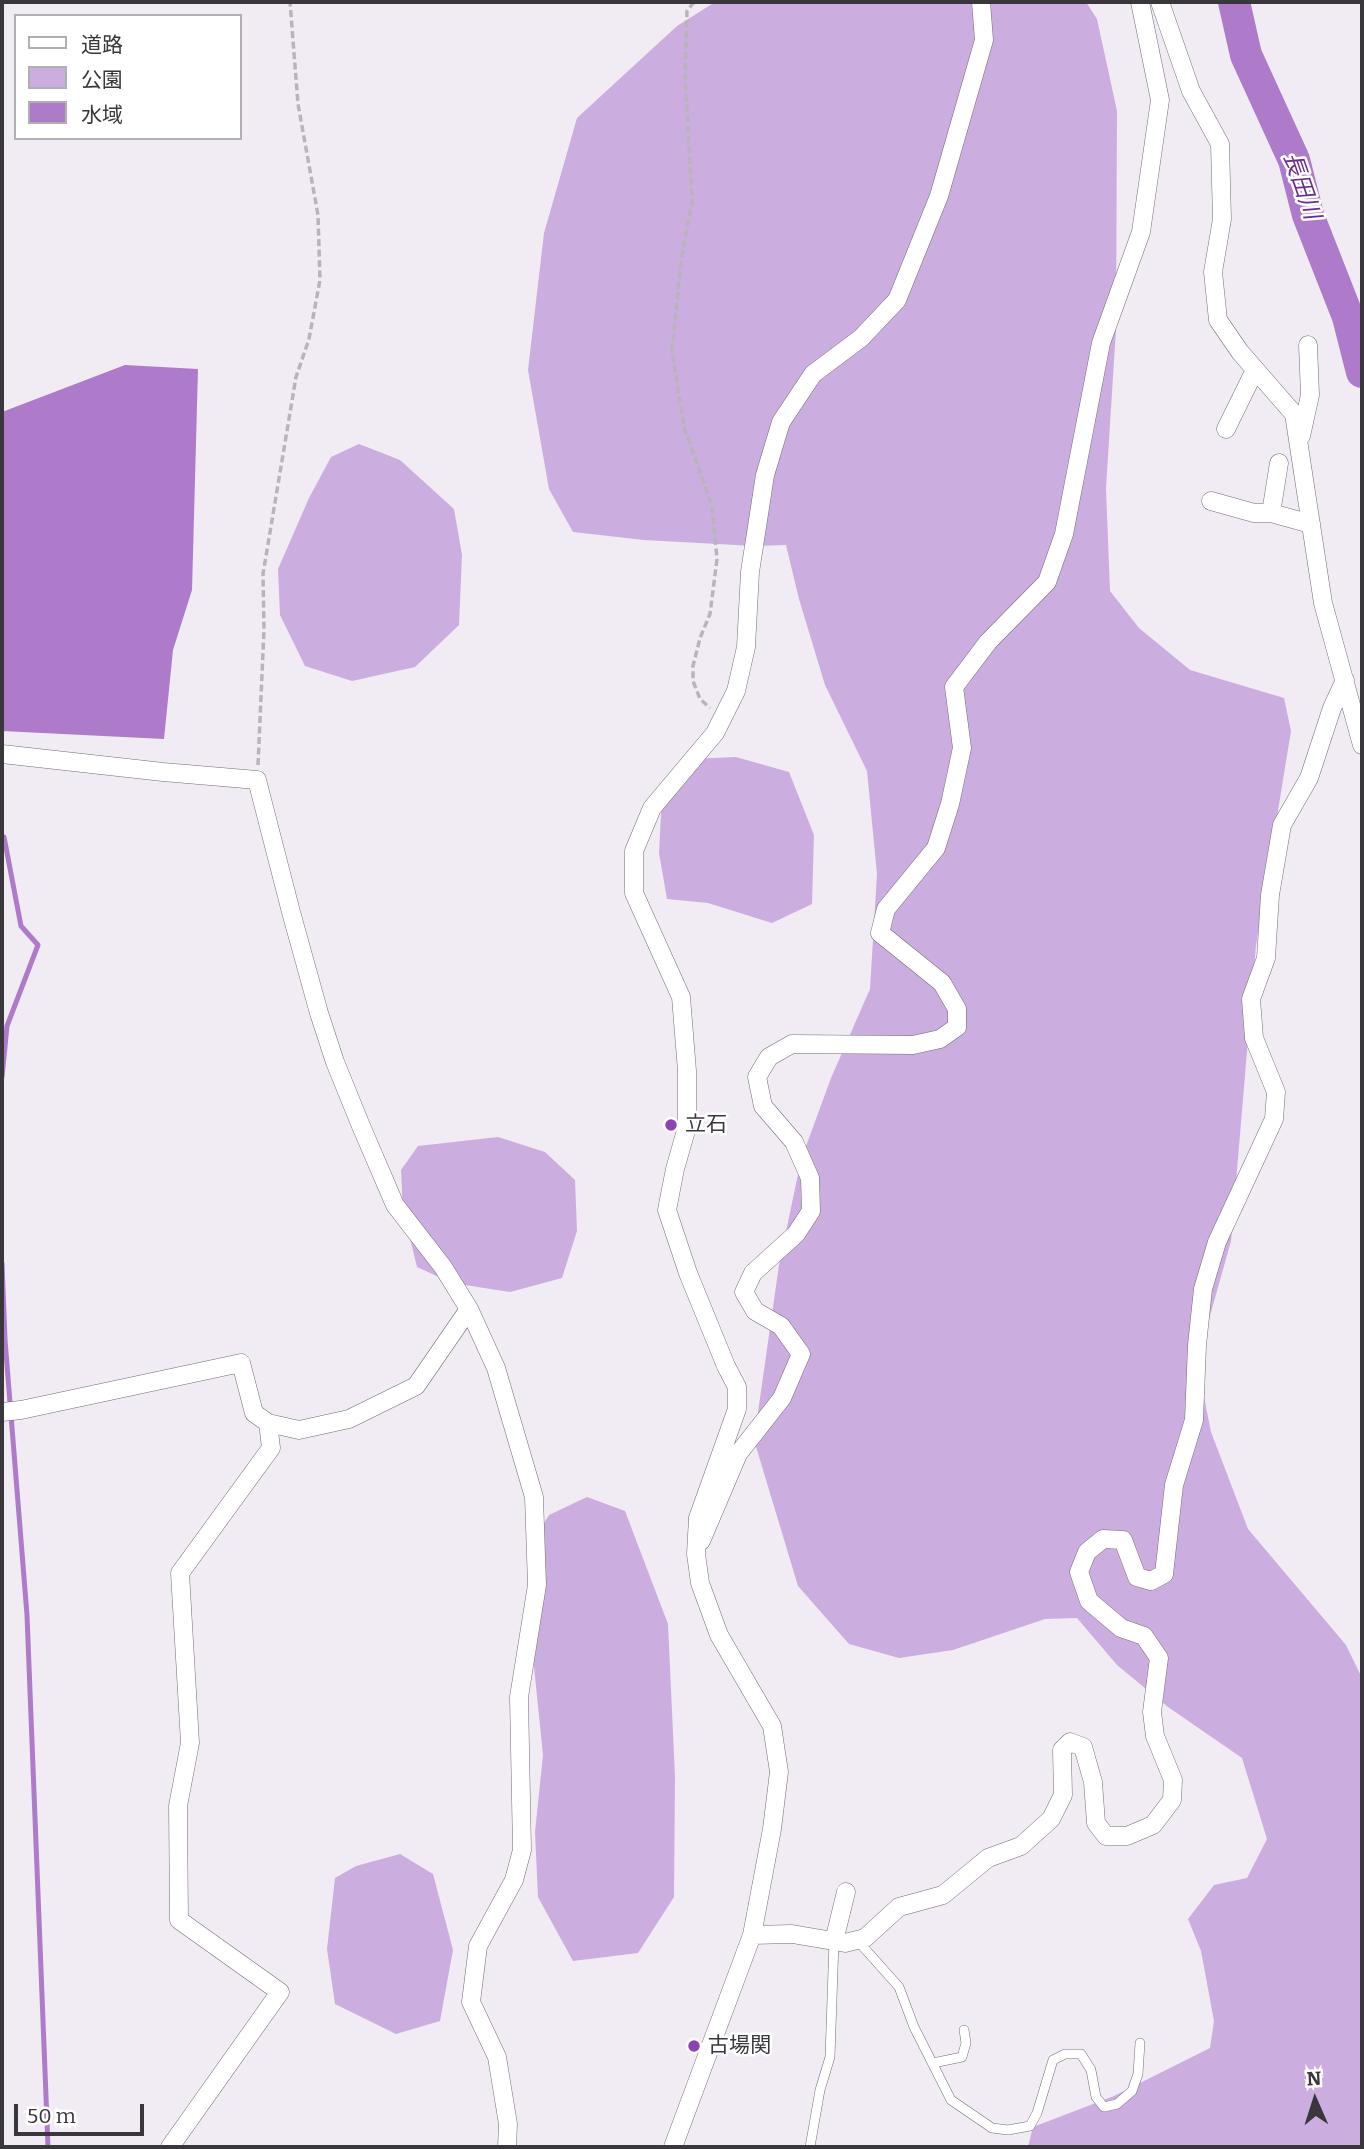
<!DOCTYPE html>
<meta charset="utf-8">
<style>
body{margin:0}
#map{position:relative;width:1364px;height:2149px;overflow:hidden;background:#f1ebf4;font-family:Bitter,"Noto Sans JP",serif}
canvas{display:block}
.frame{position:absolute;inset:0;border:4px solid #39373b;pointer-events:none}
.legend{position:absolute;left:14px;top:14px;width:228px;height:126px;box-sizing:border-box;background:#fff;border:2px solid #b0afb1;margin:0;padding:9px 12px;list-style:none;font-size:21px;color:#39373b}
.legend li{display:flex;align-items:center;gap:14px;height:35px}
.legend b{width:35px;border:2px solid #b0afb1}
.north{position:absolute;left:1280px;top:2065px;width:70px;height:70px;-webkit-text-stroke:5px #fff;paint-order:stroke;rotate:357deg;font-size:19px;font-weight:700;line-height:28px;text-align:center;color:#39373b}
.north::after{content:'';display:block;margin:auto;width:24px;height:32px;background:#39373b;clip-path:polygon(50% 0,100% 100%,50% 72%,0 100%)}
.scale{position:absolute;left:14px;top:2104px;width:130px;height:32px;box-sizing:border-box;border:4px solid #39373b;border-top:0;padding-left:9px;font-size:21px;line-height:24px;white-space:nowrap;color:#39373b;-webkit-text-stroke:5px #fff;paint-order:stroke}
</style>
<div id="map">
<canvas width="1364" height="2149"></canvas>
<div class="frame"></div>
<ul class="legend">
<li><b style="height:9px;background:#fff"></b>道路</li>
<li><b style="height:19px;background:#ccaddf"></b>公園</li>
<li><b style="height:19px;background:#ad7bc9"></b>水域</li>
</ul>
<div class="north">N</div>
<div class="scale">50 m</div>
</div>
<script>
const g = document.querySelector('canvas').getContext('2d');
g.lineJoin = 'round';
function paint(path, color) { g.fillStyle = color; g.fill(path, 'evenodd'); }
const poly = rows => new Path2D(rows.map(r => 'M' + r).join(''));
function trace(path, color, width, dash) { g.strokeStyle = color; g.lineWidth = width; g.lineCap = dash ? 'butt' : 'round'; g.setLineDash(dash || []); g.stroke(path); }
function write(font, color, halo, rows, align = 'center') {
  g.font = font + ' Bitter,"Noto Sans JP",serif'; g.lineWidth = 5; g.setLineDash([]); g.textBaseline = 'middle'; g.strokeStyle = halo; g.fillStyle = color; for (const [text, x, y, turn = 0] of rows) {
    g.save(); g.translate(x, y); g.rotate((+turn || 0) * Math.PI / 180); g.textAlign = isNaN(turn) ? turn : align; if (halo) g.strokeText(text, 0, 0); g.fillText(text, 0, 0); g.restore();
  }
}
paint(poly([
 [715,2,1086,2,1097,19,1117,111,1116,329,1106,488,1110,591,1139,628,1190,670,1284,698,1291,731,1256,945,1231,1241,1197,1362,1211,1432,1248,1529,1346,1645,1362,1678,1362,2147,1028,2147,1033,2127,1114,2096,1210,2048,1214,2021,1201,1951,1188,1919,1214,1885,1247,1878,1267,1839,1242,1758,1168,1707,1117,1665,1077,1618,1045,1619,953,1650,899,1658,849,1644,798,1586,754,1440,779,1265,801,1160,831,1078,870,989,877,874,867,771,825,685,799,599,786,545,754,546,644,540,573,532,549,489,528,370,544,233,577,118,677,26],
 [359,444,400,460,454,509,462,555,459,625,415,667,352,681,305,666,280,615,278,569,309,498,331,457],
 [736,757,789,772,814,835,812,904,772,923,708,903,667,899,659,853,662,795,690,759],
 [498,1137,545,1152,575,1180,577,1231,562,1278,510,1292,452,1283,417,1267,403,1210,401,1170,418,1146],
 [587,1497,625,1511,668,1624,675,1777,674,1897,638,1953,573,1961,538,1897,535,1832,543,1755,533,1657,529,1548,549,1515],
 [400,1854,433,1874,453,1950,440,2021,396,2034,335,2004,327,1949,335,1878,356,1866]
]), '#ccaddf');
paint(poly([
 [125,365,198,369,192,590,173,650,164,739,2,731,2,412]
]), '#ad7bc9');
trace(poly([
 [2,836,4,837,21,926,38,945,7,1026,2,1077],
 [2,1263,5,1340,27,1615,48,2147]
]), '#ad7bc9', 5);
trace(poly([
 [1234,2,1246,55,1294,160,1308,215,1348,317,1362,372]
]), '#ad7bc9', 32);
const service = poly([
 [857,1940,899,1987,914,2027,951,2100,992,2128,1008,2130,1030,2126,1037,2113,1053,2060,1065,2054,1081,2054,1091,2070,1096,2097,1104,2107,1117,2104,1132,2091,1138,2074,1140,2043],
 [933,2063,962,2057,966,2043,964,2030],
 [810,2147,820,2090,830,2057,834,1941]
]);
const minor = poly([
 [1160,2,1191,91,1220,144,1222,219,1213,272,1218,320,1240,352,1294,414,1323,603,1362,745],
 [1226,429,1255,370],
 [1301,436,1310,395,1308,345],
 [1211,501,1254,513,1271,513,1311,524],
 [1271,513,1279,463],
 [2,754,163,772,257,780,291,912,319,1013,335,1062,361,1126,395,1205,443,1267,469,1309,496,1368,534,1497,537,1585,519,1697,522,1850,514,1880,478,1946,471,2002,497,2057,508,2124,507,2147],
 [2,1412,21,1410,241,1363,254,1413,268,1423,299,1430,349,1419,416,1386,469,1309],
 [701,1541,738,1454,782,1398,801,1354,781,1326,755,1311,744,1292,753,1273,796,1234,811,1211,810,1178,794,1142,763,1106,757,1077,769,1057,792,1044,913,1045,940,1039,957,1027,957,1009,942,983,880,933,886,909,936,848,950,804,962,748,954,687,988,642,1047,582,1064,534,1101,343,1141,232,1160,100,1140,2],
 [752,1935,792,1934,845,1943,865,1938,899,1907,943,1895,988,1858,1021,1846,1051,1819,1063,1795,1062,1750,1070,1742,1083,1747,1093,1782,1096,1823,1106,1836,1127,1836,1153,1825,1172,1800,1173,1780,1155,1736,1152,1712,1159,1658,1144,1636,1121,1628,1089,1601,1079,1572,1087,1552,1103,1539,1123,1540,1137,1577,1151,1581,1164,1574,1174,1485,1194,1420,1197,1345,1203,1289,1217,1242,1274,1119,1276,1092,1254,1038,1251,999,1266,958,1270,895,1282,825,1309,778,1332,708,1345,680],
 [834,1941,846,1892],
 [170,2147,280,1992,179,1920,178,1806,190,1743,180,1573,271,1448,268,1423],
 [673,2147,752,1935,772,1829,779,1772,772,1726,719,1635,700,1583,696,1554,698,1518,737,1409,737,1387,726,1366,688,1273,667,1210,675,1169,687,1127,687,1071,681,997,634,893,634,851,652,808,715,733,736,691,746,647,750,572,765,475,781,422,813,374,861,338,897,300,939,196,984,40,981,2]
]);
trace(service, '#726d75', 10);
trace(minor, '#726d75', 19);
trace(poly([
 [694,2,687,11,685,76,692,201,681,262,672,351,684,427,712,506,717,559,710,614,700,638,693,666,693,681,700,699,710,708],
 [258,765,264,629,263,574,296,377,309,339,320,280,318,215,298,104,290,2]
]), '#b9b4bb', 3.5, [7, 3.5]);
trace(service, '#fff', 9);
trace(minor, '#fff', 18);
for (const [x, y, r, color] of [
 [671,1125,7,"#8d42b3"],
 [694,2046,7,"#8d42b3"]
]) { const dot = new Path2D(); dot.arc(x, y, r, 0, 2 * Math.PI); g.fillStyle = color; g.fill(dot); trace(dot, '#fff', 2.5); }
write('21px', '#39373b', '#fff', [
 ["立石",685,1125],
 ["古場関",708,2046]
], 'left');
write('italic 23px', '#6d2e8b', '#fff', [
 ["長田川",1301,186,71]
]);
</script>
